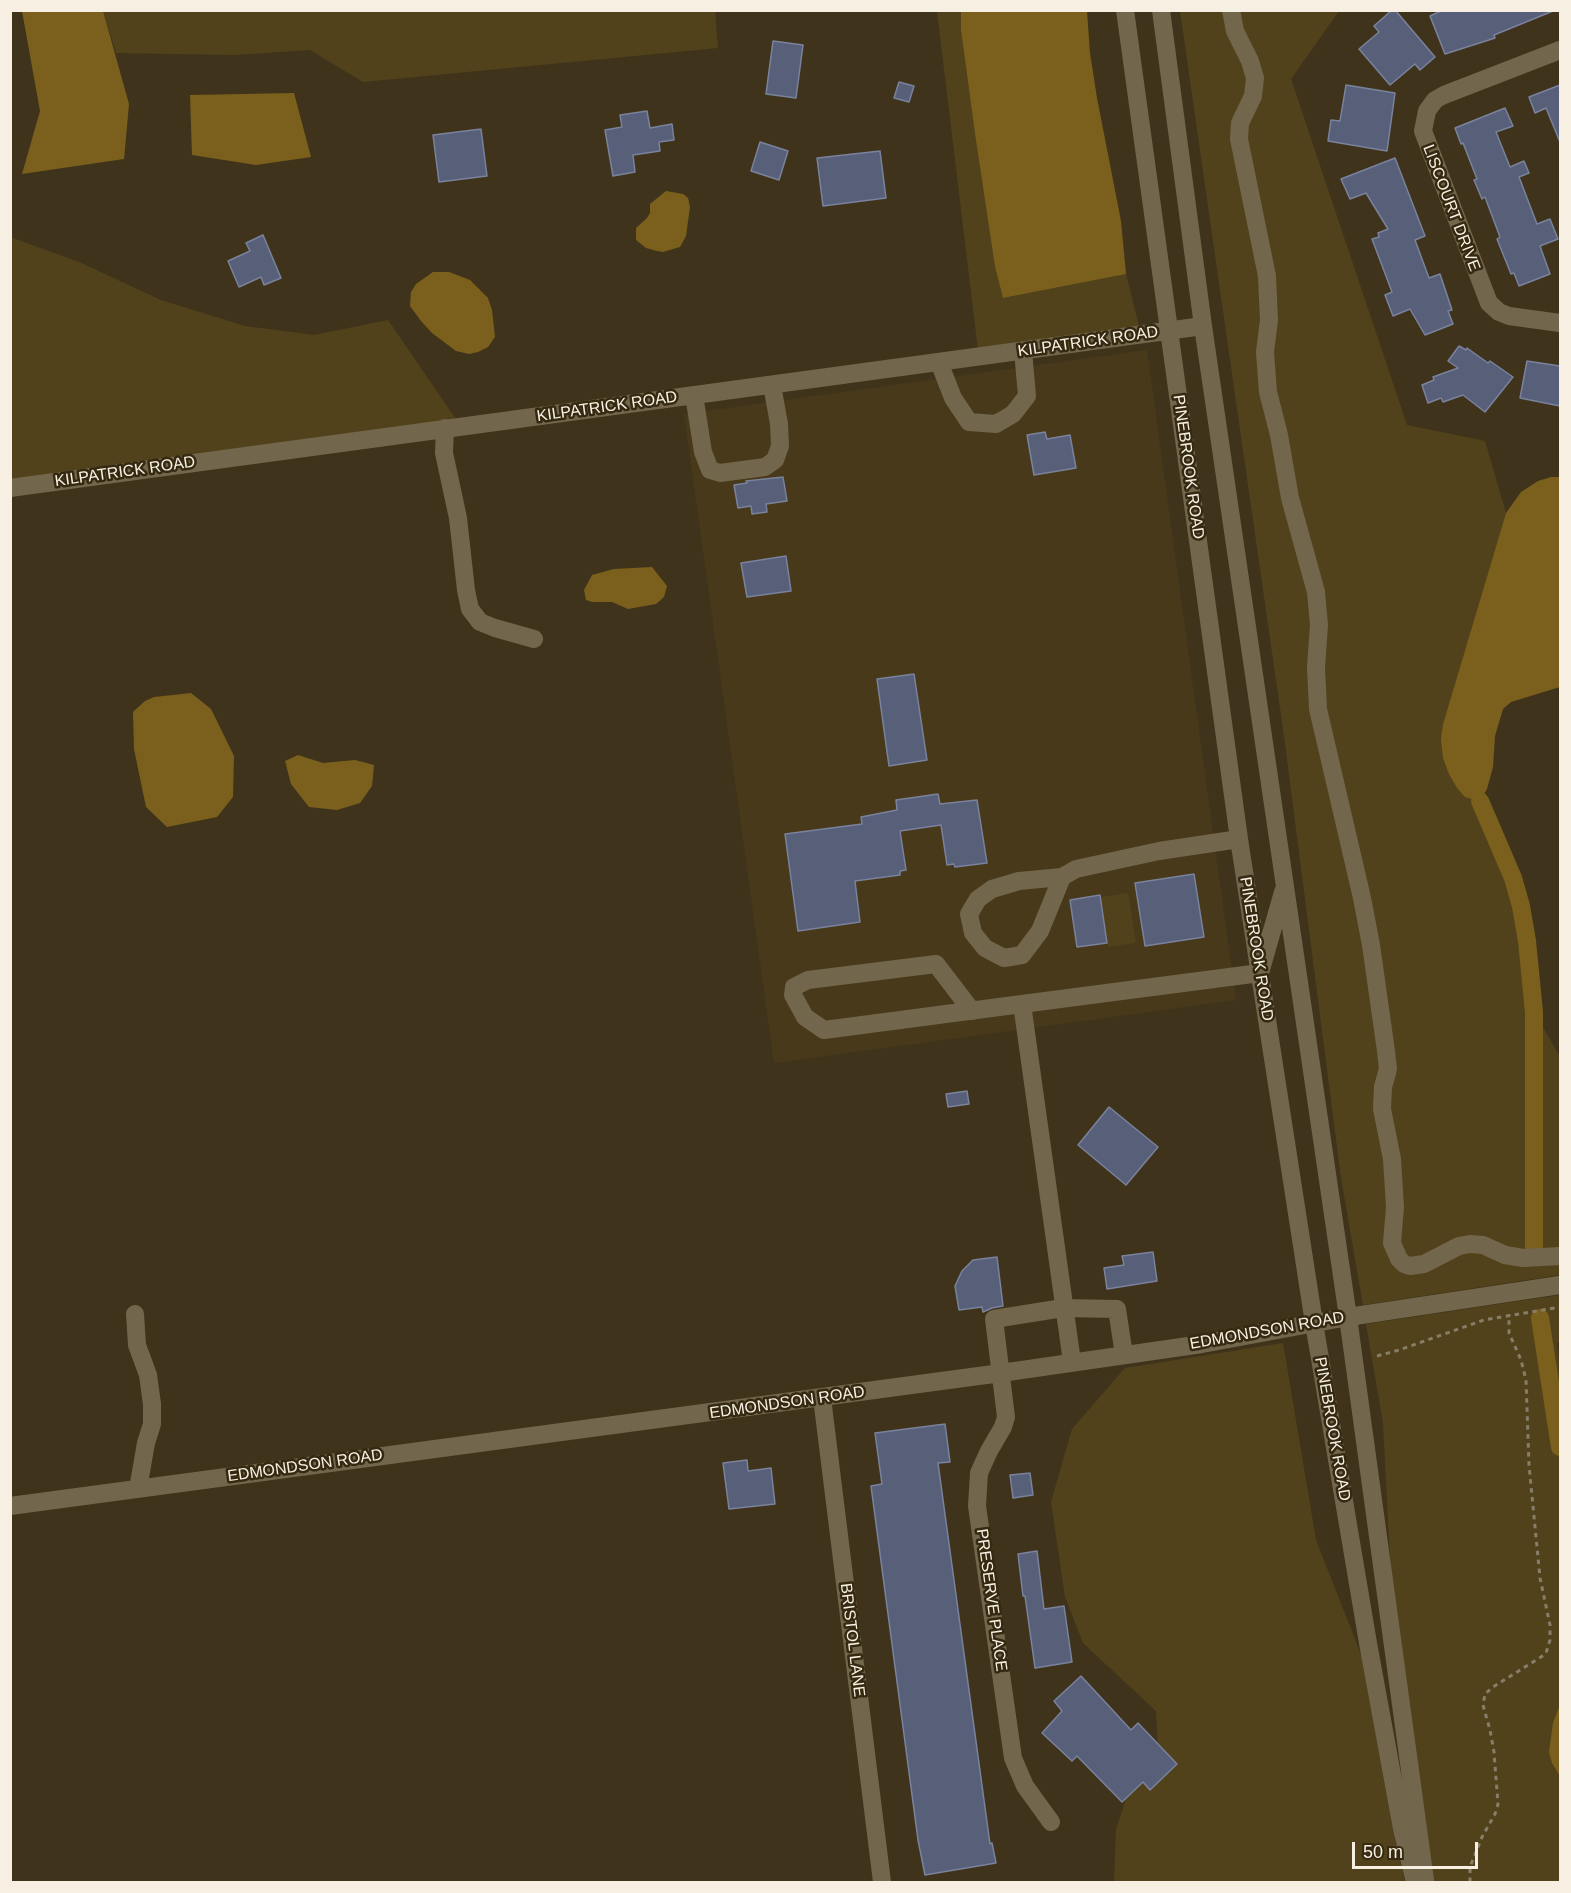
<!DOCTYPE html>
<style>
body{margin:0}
#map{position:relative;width:1571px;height:1893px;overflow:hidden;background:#3f341b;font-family:Helvetica,sans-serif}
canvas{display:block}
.frame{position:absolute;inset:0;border:12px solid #f7f0e2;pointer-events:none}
.scale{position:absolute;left:1352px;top:1842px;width:126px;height:27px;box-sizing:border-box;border:3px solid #f7f0e2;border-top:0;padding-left:8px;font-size:18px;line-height:21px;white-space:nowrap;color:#f7f0e2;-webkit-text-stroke:4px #352a11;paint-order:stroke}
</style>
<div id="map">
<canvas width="1571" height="1893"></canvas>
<div class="frame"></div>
<div class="scale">50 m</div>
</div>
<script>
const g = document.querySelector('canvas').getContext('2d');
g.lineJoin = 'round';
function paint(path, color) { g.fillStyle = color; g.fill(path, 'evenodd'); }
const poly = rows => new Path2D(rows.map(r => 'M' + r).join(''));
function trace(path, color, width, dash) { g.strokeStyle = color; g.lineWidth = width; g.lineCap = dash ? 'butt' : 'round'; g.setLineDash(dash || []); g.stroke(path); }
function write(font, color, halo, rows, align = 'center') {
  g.font = font + ' Helvetica,sans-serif'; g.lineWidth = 5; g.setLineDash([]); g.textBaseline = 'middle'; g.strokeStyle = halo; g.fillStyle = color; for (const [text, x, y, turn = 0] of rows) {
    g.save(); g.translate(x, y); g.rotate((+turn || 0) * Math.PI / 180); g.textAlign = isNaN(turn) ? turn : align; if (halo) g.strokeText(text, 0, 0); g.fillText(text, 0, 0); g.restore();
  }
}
paint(poly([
 [1147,350,1236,1000,774,1063,684,414]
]), '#473919');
paint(poly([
 [103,11,715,11,718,48,363,82,310,50,234,55,116,53],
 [937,11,961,11,961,30,975,134,995,267,1003,298,1126,274,1139,326,979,358],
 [1180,11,1339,11,1291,79,1407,425,1485,441,1506,513,1443,724,1443,758,1457,788,1472,799,1480,801,1513,878,1521,906,1527,941,1534,1011,1560,1057,1560,1275,1363,1305,1341,1178,1284,736],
 [10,237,79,262,161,300,245,326,314,335,388,320,460,425,11,485],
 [1128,893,1136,943,1108,947,1101,897],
 [1560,1295,1560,1342,1557,1343,1560,1369,1560,1882,1434,1882,1391,1576,1383,1423,1366,1324],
 [1283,1343,1316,1540,1362,1657,1393,1831,1405,1882,1114,1882,1116,1830,1129,1789,1158,1745,1156,1711,1083,1643,1065,1597,1051,1502,1072,1429,1125,1368]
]), '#52421b');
paint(poly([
 [22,11,103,11,129,104,124,159,22,174,40,111],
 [961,11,1087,11,1090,53,1097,98,1121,221,1126,274,1003,298,995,267,975,134,961,30],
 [294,93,311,157,256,165,192,155,190,95],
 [666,191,683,194,688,198,690,207,686,236,680,247,663,252,657,251,646,248,636,240,636,228,647,218,650,213,650,204],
 [433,272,449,272,470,280,488,298,492,310,495,337,488,347,478,352,469,354,456,351,432,333,421,321,410,306,411,292,416,284],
 [1551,477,1560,477,1560,687,1511,702,1503,709,1495,736,1493,767,1487,789,1480,801,1472,799,1465,797,1457,788,1449,774,1443,758,1441,739,1443,724,1506,513,1521,492,1538,481],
 [652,567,667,586,664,597,656,604,628,609,612,602,592,602,586,600,584,590,592,575,614,569],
 [191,693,211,709,234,756,233,797,217,817,167,827,146,807,134,749,133,712,145,701,154,697],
 [298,755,323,763,355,760,374,765,372,786,360,803,337,810,309,807,291,784,285,761],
 [1560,1705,1560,1776,1552,1763,1549,1752,1553,1723]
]), '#7b601d');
trace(poly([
 [1480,801,1513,878,1521,906,1527,941,1534,1012,1534,1248],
 [1540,1318,1560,1447]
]), '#7b601d', 18);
const building = poly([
 [1392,10,1395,10,1435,57,1420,70,1415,64,1390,85,1359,49,1379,32,1374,26,1392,10],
 [1443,10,1552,10,1553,11,1494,35,1495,38,1445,54,1430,16,1443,10],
 [773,41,803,45,796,98,766,94,773,41],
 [899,82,914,86,909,102,894,98,899,82],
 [1346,85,1395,93,1387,151,1328,141,1331,120,1340,121,1346,85],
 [1560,85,1560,142,1546,108,1535,113,1529,97,1560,85],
 [1505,108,1513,126,1496,132,1510,167,1524,161,1529,173,1519,177,1537,224,1550,219,1558,239,1540,246,1550,274,1519,286,1514,273,1511,274,1497,239,1500,237,1485,197,1482,199,1474,180,1477,179,1463,143,1461,144,1455,128,1505,108],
 [647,111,650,128,672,124,674,140,659,142,660,151,633,155,635,172,613,176,605,130,622,127,620,115,647,111],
 [481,129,487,176,439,182,433,135,481,129],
 [760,142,788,151,779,180,751,171,760,142],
 [880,151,886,198,823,206,817,158,880,151],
 [1395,158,1425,236,1415,240,1429,278,1440,274,1452,310,1448,311,1453,324,1425,335,1410,309,1393,316,1385,295,1392,292,1372,239,1379,237,1378,233,1388,229,1366,193,1350,199,1341,179,1395,158],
 [263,235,281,278,264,285,261,277,239,287,228,261,250,251,246,243,263,235],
 [1459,346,1466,350,1467,348,1488,363,1490,361,1513,377,1485,412,1463,395,1443,402,1441,398,1428,403,1422,385,1434,380,1433,377,1458,368,1448,361,1459,346],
 [1527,361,1560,366,1560,406,1520,398,1527,361],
 [1045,432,1047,439,1070,435,1076,468,1034,475,1027,435,1045,432],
 [783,477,787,501,766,504,767,512,752,514,751,506,738,508,734,485,747,483,746,481,783,477],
 [786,556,791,591,747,597,741,563,786,556],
 [914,674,927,760,889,766,877,679,914,674],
 [938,794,940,804,977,800,987,863,955,867,954,864,947,865,941,825,900,831,906,870,900,871,900,875,855,881,860,922,798,931,785,834,862,824,861,817,897,810,896,800,938,794],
 [1194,874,1204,937,1145,946,1135,883,1194,874],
 [1100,895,1107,943,1077,947,1070,900,1100,895],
 [967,1091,969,1104,948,1107,946,1094,967,1091],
 [1109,1107,1158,1147,1126,1185,1078,1145,1109,1107],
 [1153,1252,1157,1281,1107,1289,1104,1268,1124,1265,1122,1256,1153,1252],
 [997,1257,1003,1306,992,1308,983,1312,982,1307,959,1310,955,1286,962,1271,973,1260,997,1257],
 [945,1424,950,1462,938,1463,990,1844,992,1843,996,1863,925,1875,918,1840,871,1486,882,1484,875,1433,945,1424],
 [747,1460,748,1471,771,1468,775,1504,729,1509,723,1463,747,1460],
 [1030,1473,1033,1495,1013,1498,1010,1475,1030,1473],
 [1037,1551,1044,1609,1064,1606,1072,1662,1035,1668,1025,1596,1023,1596,1018,1554,1037,1551],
 [1081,1676,1131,1730,1138,1723,1177,1764,1150,1790,1143,1782,1122,1802,1077,1756,1072,1761,1042,1733,1062,1711,1054,1701,1081,1676]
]);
paint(building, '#585f79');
trace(building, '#7a829d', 1.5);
trace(poly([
 [1377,1356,1399,1350,1484,1320,1560,1307],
 [1470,1882,1470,1867,1482,1837,1495,1814,1498,1804,1494,1752,1490,1730,1483,1705,1485,1694,1493,1687,1541,1657,1546,1653,1550,1640,1550,1625,1540,1578,1529,1465,1526,1380,1521,1360,1509,1333,1509,1314]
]), '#877e69', 3, [4.5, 4.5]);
trace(poly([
 [1125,10,1239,839,1314,1323,1368,1643,1402,1829,1415,1882],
 [1161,10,1203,326,1348,1317,1425,1880],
 [1231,10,1235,31,1250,61,1255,78,1253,96,1240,123,1239,139,1267,276,1269,320,1265,352,1268,392,1279,435,1290,498,1316,592,1319,625,1316,667,1318,709,1362,898,1371,945,1386,1051,1388,1069,1383,1087,1382,1109,1392,1159,1395,1207,1392,1243,1399,1259,1404,1264,1410,1266,1424,1264,1459,1246,1470,1244,1483,1245,1505,1255,1523,1258,1560,1256],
 [1560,50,1444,95,1435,100,1427,111,1423,131,1489,303,1499,312,1509,316,1560,323],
 [939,362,953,398,969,422,996,424,1013,414,1027,396,1023,351],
 [694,395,703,452,710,470,720,473,765,467,775,460,780,446,779,424,772,385],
 [445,428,444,453,458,518,466,590,470,609,480,622,495,628,534,639],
 [10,488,1203,326],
 [1062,877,1019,881,992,889,978,899,969,914,973,933,985,948,1004,958,1022,955,1040,931,1062,877,1076,869,1159,851,1239,839],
 [1022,1004,1072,1362],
 [972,1011,936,964,808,980,794,987,793,995,805,1017,824,1030,1022,1004,1260,973,1283,892],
 [135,1314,137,1345,148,1375,152,1404,152,1424,146,1443,138,1489],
 [822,1398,882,1882],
 [10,1506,1001,1373,1202,1344,1348,1317,1560,1285],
 [1051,1822,1025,1786,1013,1758,977,1506,979,1473,989,1451,1003,1427,1006,1417,994,1319,1063,1308,1117,1309,1124,1355]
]), '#72664c', 18);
write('16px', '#f7f0e2', '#352a11', [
 ["LISCOURT DRIVE",1451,208,69],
 ["KILPATRICK ROAD",1088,342,-8],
 ["KILPATRICK ROAD",607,407,-8],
 ["PINEBROOK ROAD",1188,467,82],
 ["KILPATRICK ROAD",125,472,-8],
 ["PINEBROOK ROAD",1256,949,81],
 ["EDMONDSON ROAD",1267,1331,-10],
 ["EDMONDSON ROAD",787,1403,-8],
 ["PINEBROOK ROAD",1332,1429,80],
 ["EDMONDSON ROAD",305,1466,-8],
 ["PRESERVE PLACE",991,1600,82],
 ["BRISTOL LANE",852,1640,83]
]);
</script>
